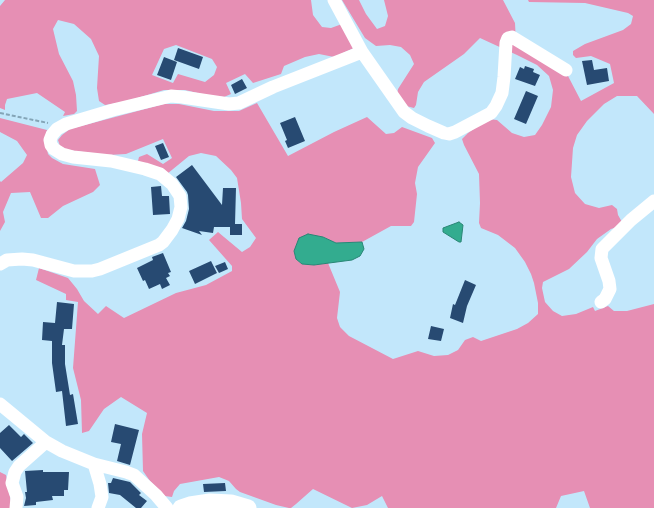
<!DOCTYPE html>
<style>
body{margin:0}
canvas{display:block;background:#c2e7fb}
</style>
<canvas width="654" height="508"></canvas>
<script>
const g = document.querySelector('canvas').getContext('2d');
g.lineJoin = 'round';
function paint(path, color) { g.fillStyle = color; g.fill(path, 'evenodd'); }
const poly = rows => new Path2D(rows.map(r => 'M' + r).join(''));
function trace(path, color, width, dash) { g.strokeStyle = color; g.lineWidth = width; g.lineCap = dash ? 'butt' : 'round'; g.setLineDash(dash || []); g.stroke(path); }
paint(poly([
 [5,0,311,0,313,15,322,27,331,28,342,24,356,47,334,57,319,54,305,57,284,66,281,74,253,83,245,74,226,83,231,94,224,97,206,95,185,90,164,90,124,102,105,105,99,101,97,88,99,56,91,39,74,24,58,20,53,29,59,54,73,81,76,95,77,111,74,114,63,116,65,112,37,93,7,99,5,105,5,110,0,108,0,6],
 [176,45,212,59,217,67,214,75,205,82,178,74,173,83,152,75,164,49],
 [342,0,359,0,366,14,377,29,385,26,388,16,384,0,503,0,515,23,516,43,568,76,581,101,614,83,610,64,591,56,576,58,573,55,573,51,585,44,623,30,631,24,633,16,628,13,585,3,529,2,528,0,654,0,654,114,637,96,617,96,604,104,587,121,577,135,573,148,571,177,575,193,585,204,599,208,612,205,617,209,618,215,622,222,617,227,611,229,597,239,587,252,569,269,543,282,542,288,545,302,553,311,562,316,576,314,593,307,595,311,608,306,614,311,627,311,654,304,654,508,590,508,584,491,561,496,556,508,388,508,382,496,367,505,352,508,313,489,296,504,291,508,289,508,276,505,240,492,236,489,229,481,219,477,180,484,174,491,172,497,165,496,150,481,143,471,142,434,147,413,121,397,104,409,89,431,82,433,81,400,73,368,78,302,66,300,66,294,36,280,39,268,68,278,77,289,84,301,98,314,106,306,124,318,176,293,206,285,232,271,232,266,209,240,218,232,242,252,250,247,256,238,242,219,241,203,237,178,231,170,216,156,201,153,189,156,167,174,159,169,138,161,139,157,147,154,163,164,172,158,163,139,126,154,108,155,67,150,60,146,58,140,62,135,70,129,164,104,179,104,214,111,239,111,257,103,288,156,334,132,367,117,386,134,394,133,402,127,432,138,435,143,418,167,415,183,417,194,414,222,411,226,391,226,362,242,336,243,323,237,294,251,296,259,302,264,314,265,328,263,340,292,337,318,340,327,349,336,393,359,418,351,434,356,448,355,458,350,465,340,473,337,481,341,517,329,528,323,538,314,538,303,534,283,531,274,525,262,515,248,498,235,481,228,479,223,480,203,479,174,464,145,462,139,468,133,488,119,497,120,512,133,524,137,535,135,542,125,551,107,553,90,549,76,537,65,517,55,480,38,464,54,424,82,418,92,416,105,414,108,406,106,397,94,398,89,414,64,410,55,401,47,390,45,376,46,365,38],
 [0,118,47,130,45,139,48,154,52,158,63,164,95,169,100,185,93,192,63,206,48,218,41,218,30,192,11,193,3,212,5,222,0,231,0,181,1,182,23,163,27,155,17,141,0,132],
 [0,472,6,475,11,502,11,508,0,508]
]), '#e68fb4');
const water = poly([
 [459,222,463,225,461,242,459,242,443,232,443,228,459,222],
 [308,234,323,237,336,243,362,242,364,249,360,256,352,260,314,265,302,264,296,259,294,251,299,238,308,234]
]);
paint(water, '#33ac8f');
trace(water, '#298675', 1);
paint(poly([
 [178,48,203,57,199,69,174,60],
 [164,57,177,62,171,80,157,75],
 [592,60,594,70,607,68,609,81,587,85,582,61],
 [525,66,534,69,533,72,540,75,535,86,515,79,520,67,524,69],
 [242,79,247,88,235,94,231,85],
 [526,91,538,96,526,124,514,119],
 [295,117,305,141,288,148,285,141,287,140,280,123],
 [163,143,169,157,161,160,155,146],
 [192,165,222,205,223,188,236,188,235,224,242,224,242,235,230,235,230,227,214,227,213,233,199,231,202,235,182,228,186,221,189,209,188,195,187,192,176,177],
 [161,186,162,196,169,196,170,214,153,215,151,187],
 [163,253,171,272,168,273,170,276,166,278,170,285,162,289,160,284,149,289,145,280,143,281,137,268,153,260,152,257],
 [211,261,217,273,195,284,189,271],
 [225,262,228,269,219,273,215,266],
 [465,280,476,285,467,306,463,323,450,318,453,304,455,305],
 [57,302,74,304,72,329,64,329,62,345,65,345,65,364,70,395,73,394,78,424,66,426,62,391,56,392,52,363,52,341,42,340,43,322,55,323],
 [431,326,444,329,441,341,428,339],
 [115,424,139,430,130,465,117,461,121,444,111,442],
 [9,425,21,437,24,434,33,443,12,461,0,448,0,433],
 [43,470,43,472,69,472,68,490,64,490,64,496,52,496,53,500,36,502,36,505,24,506,26,498,25,492,27,492,25,471],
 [113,478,130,482,141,493,139,495,147,501,141,508,136,508,120,495,109,493,108,483,111,483],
 [225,483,226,491,204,492,203,484]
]), '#274a72');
trace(poly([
 [0,113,48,123]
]), '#84a5b7', 2, [4, 2]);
trace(poly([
 [362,52,404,112,412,118,428,126,444,133,449,134,455,132,491,113,496,106,502,93,504,77,506,43,508,38,512,37,566,70],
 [0,264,7,260,22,259,33,260,74,271,92,271,100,269,159,245,163,242,172,230,178,219,181,207,180,196,172,184,160,174,145,169,111,161,73,157,62,154,54,149,51,145,50,140,52,135,57,129,66,124,113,110,171,96,182,97,229,104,239,103,273,87,362,52,334,0],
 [601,302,605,299,610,289,609,281,601,258,602,249,631,220,654,201],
 [0,404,46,442,62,451,94,464,126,472,134,475,156,495,167,508],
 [94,464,100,484,102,497,98,508],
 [16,508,17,497,12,483,15,472,19,466,46,442]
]), '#fff', 13);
trace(poly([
 [181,508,190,505,210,502,231,503,248,508]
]), '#fff', 17);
</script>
